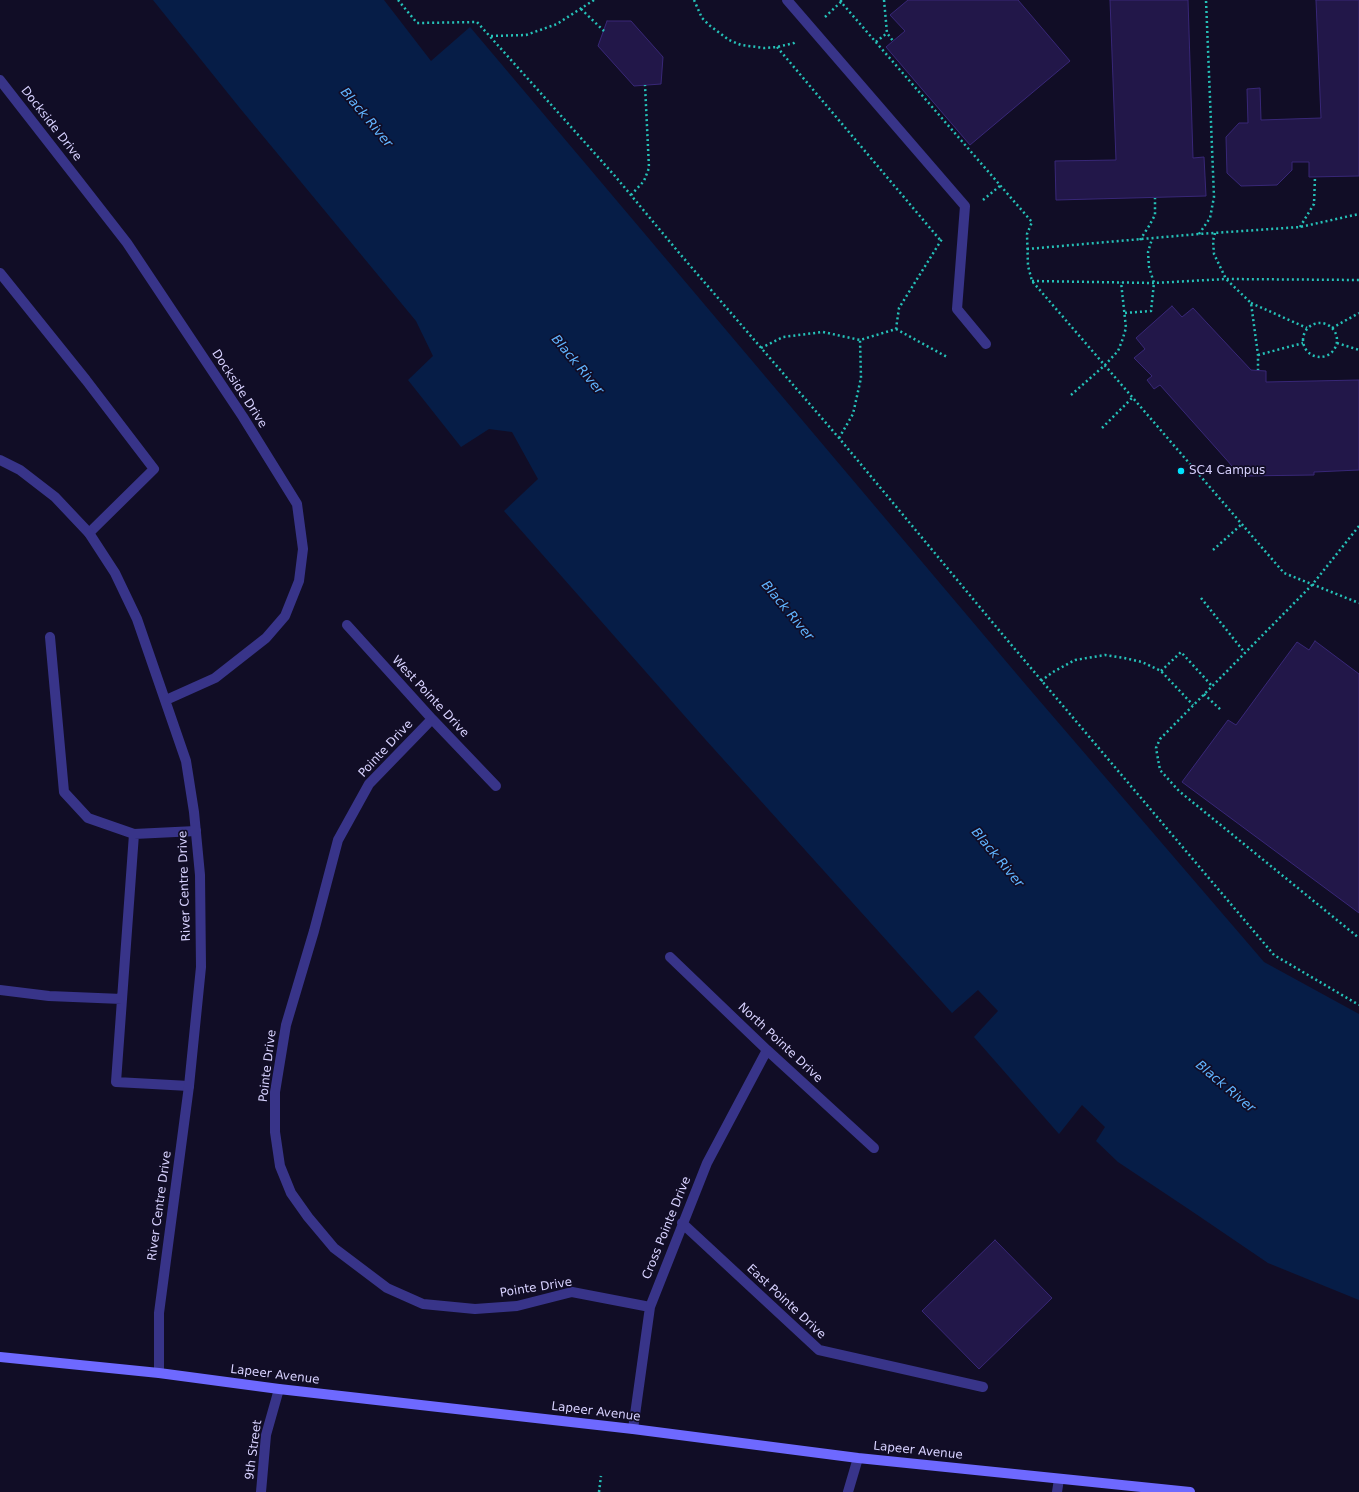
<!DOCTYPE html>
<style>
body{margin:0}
canvas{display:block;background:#110d26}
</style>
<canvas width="1359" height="1492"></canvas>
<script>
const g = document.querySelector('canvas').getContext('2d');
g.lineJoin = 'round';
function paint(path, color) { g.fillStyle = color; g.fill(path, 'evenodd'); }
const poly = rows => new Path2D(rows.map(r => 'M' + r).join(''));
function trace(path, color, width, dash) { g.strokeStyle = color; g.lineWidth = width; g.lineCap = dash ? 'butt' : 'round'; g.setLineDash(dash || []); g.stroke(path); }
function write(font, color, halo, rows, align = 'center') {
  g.font = font + ' "DejaVu Sans",sans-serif'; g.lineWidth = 3.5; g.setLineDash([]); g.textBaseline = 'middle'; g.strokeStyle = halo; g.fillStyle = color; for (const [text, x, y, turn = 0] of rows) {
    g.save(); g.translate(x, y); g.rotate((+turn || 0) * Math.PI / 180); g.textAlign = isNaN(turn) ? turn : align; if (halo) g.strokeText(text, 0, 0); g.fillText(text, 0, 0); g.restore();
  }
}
paint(poly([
 [153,0,384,0,431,61,470,27,1026,685,1264,962,1359,1014,1359,1300,1268,1263,1190,1210,1118,1162,1096,1141,1105,1127,1082,1105,1059,1134,974,1037,998,1011,978,990,952,1013,705,739,504,511,538,479,512,432,489,429,461,447,408,380,433,356,416,321,239,107]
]), '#061d47');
const building = poly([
 [908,0,1018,0,1070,61,970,145,886,47,905,31,890,15,908,0],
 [1110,0,1188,0,1193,158,1204,157,1206,196,1056,200,1055,161,1116,160,1110,0],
 [1316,0,1359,0,1359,176,1309,177,1309,162,1292,162,1292,170,1277,185,1241,186,1227,173,1226,137,1239,123,1248,123,1247,89,1260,88,1261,120,1321,118,1316,0],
 [607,21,631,21,663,57,661,84,634,86,598,46,607,21],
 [1172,306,1182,317,1193,308,1251,370,1266,371,1266,382,1359,380,1359,470,1314,472,1314,475,1241,476,1160,385,1154,389,1147,380,1152,376,1134,358,1145,349,1136,338,1172,306],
 [1315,641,1359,674,1359,913,1182,782,1228,720,1236,725,1297,642,1309,650,1315,641],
 [995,1240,1052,1298,979,1369,922,1311,995,1240]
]);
paint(building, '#221749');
trace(building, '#382777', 1);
trace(poly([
 [398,0,417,23,477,22,615,176,680,254,839,438,1003,635,1274,955,1359,1005],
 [694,0,702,18,709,25,729,40,741,45,764,48,777,47,794,43,797,41],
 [841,0,841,2,1032,222,1027,234,1028,266,1032,281,1284,573,1359,603],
 [884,0,887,33,893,41],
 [581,9,604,31],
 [825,17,843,0],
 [491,36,526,35,557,24,594,0],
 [876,42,887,33],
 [777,47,941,241],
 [631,195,644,181,649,168,645,85],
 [983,200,1001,185],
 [1300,227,1314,204,1315,177],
 [1215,233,1213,241,1214,254,1226,279,1251,303,1258,355,1258,370],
 [1199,234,1210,218,1214,197,1206,0],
 [1140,240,1149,226,1155,215,1155,198],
 [1027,249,1199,234,1300,227,1359,214],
 [1032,281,1154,283,1226,279,1359,280],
 [1251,303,1307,328],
 [1125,313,1151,311,1154,283,1149,267,1148,252,1152,239],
 '1303 340a17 17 0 1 1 34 0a17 17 0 1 1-34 0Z',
 [1332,328,1359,313],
 [896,329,947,357],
 [1337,343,1359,350],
 [761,348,783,337,823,332,860,340],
 [1258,355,1303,343],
 [1071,395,1105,365,1118,351,1122,341,1126,328,1121,282],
 [1102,428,1133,397],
 [839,438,853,414,861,378,860,340,896,329,899,308,942,239],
 [1359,526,1312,585,1160,739,1156,748,1160,770,1179,791,1359,938],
 [1213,550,1242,524],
 [1201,598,1245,653],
 [1161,671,1181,652,1212,686],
 [1041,681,1053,672,1075,660,1105,655,1124,658,1142,662,1161,671,1193,705],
 [1204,694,1222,711],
 [599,1492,601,1476]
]), '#25c1b8', 2.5, [2, 3]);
trace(poly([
 [787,0,965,206,957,309,986,344],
 [0,273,86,380,154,469,89,533],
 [50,637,64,792,88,818,134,834,196,831],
 [134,834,116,1082,189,1086],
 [0,990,49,996,122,999],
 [1057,1492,1059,1479]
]), '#383489', 10);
trace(poly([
 [0,80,127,243,243,417,297,504,303,549,299,581,285,616,266,638,215,678,166,700],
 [0,460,20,470,55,497,89,533,115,573,137,619,186,761,194,812,200,875,201,967,189,1086,159,1313,159,1373],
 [347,625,432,719,496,786],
 [432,719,369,784,338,840,314,931,286,1025,275,1092,275,1132,280,1166,291,1193,308,1217,334,1248,387,1288,423,1304,475,1309,517,1306,572,1292,650,1307],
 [670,957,767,1050,874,1148],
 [682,1223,819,1350,983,1387],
 [633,1429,650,1307,707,1163,767,1050],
 [261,1492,266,1435,279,1389],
 [848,1492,858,1458]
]), '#383489', 10);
trace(poly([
 [0,1357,159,1373,279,1389,633,1429,858,1458,1190,1492]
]), '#6e69ff', 10);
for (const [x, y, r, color] of [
 [1181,471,4,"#00e2fd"]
]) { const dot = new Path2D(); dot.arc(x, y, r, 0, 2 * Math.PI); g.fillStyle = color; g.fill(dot); trace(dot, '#110d26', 1.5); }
write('12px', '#d8d2ff', '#110d26', [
 ["Dockside Drive",51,124,52],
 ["Dockside Drive",239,389,57],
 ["West Pointe Drive",430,697,47],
 ["Pointe Drive",386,749,-47],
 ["River Centre Drive",185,886,-92],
 ["North Pointe Drive",780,1043,43],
 ["Pointe Drive",268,1066,-83],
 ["River Centre Drive",160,1206,-82],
 ["Cross Pointe Drive",667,1228,-68],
 ["Pointe Drive",536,1288,-9],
 ["East Pointe Drive",786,1302,43],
 ["Lapeer Avenue",275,1375,7],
 ["Lapeer Avenue",596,1412,7],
 ["9th Street",254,1450,-82],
 ["Lapeer Avenue",918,1451,6]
]);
write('12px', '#d8d2ff', '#110d26', [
 ["SC4 Campus",1189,471]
], 'left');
write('italic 13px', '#60b4ff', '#110d26', [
 ["Black River",366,118,50],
 ["Black River",577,365,50],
 ["Black River",787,611,50],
 ["Black River",997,858,50],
 ["Black River",1225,1087,40]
]);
</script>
